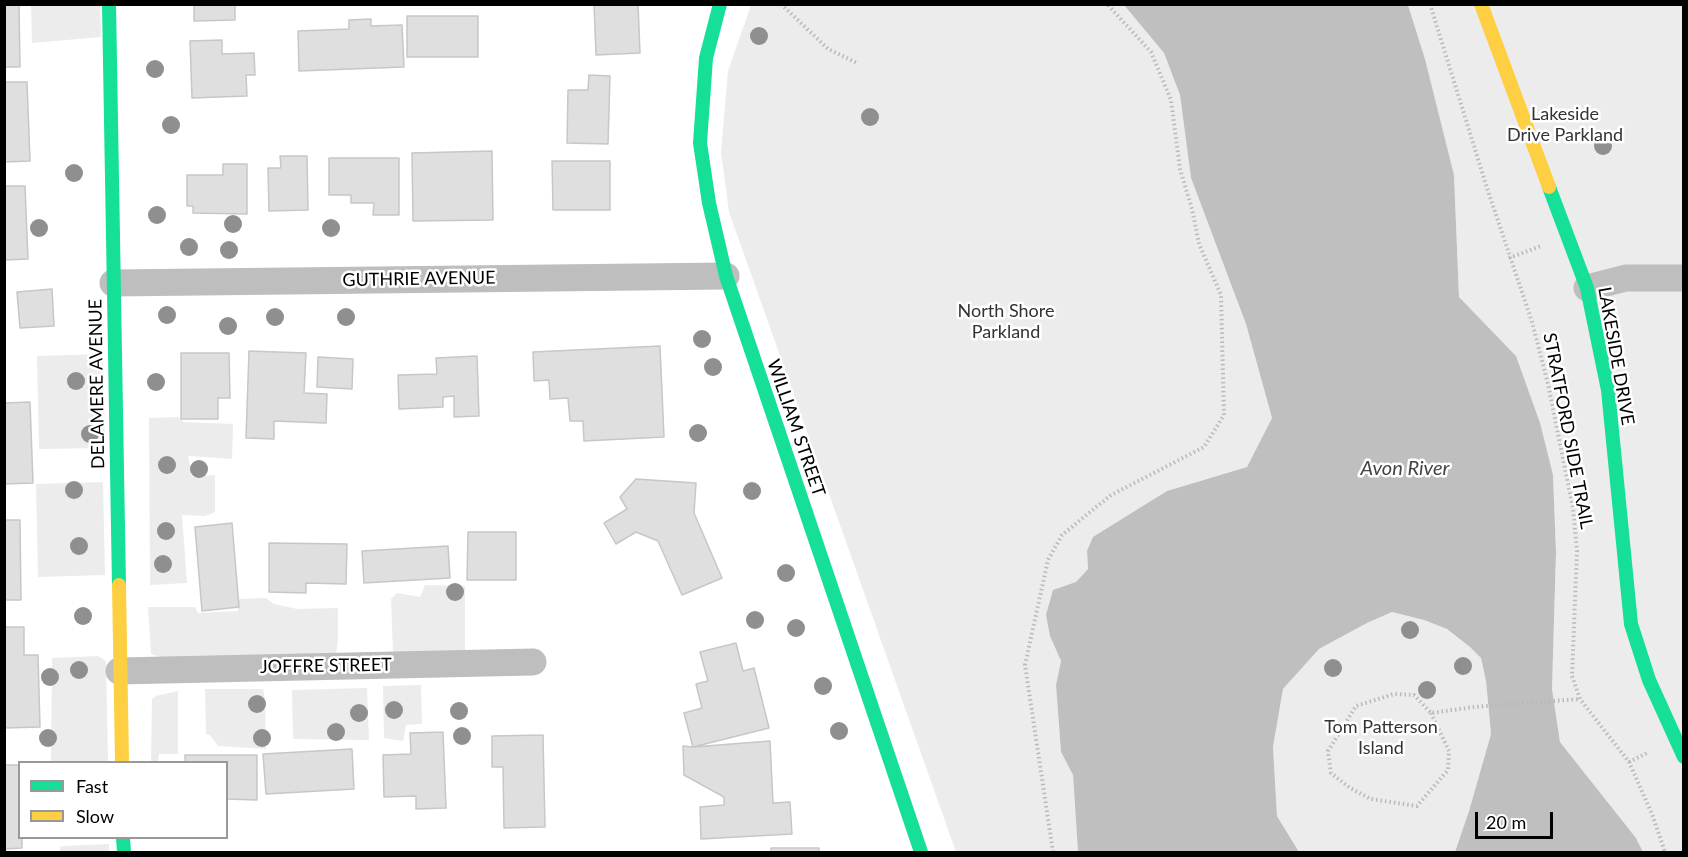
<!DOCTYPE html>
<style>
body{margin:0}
#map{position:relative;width:1688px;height:857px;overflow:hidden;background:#fff;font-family:Lato,sans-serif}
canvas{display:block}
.frame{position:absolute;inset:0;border:6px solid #000;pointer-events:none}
.legend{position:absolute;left:18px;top:761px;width:210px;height:78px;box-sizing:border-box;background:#fff;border:2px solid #999;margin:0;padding:8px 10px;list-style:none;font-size:18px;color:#000}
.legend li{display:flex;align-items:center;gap:12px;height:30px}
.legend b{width:30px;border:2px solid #999}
.scale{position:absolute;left:1475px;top:812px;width:78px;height:27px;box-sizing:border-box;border:3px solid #000;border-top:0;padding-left:8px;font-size:18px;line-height:21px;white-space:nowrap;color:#000;-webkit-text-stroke:4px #fff;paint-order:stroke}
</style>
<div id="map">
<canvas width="1688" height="857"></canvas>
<div class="frame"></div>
<ul class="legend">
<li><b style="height:8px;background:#16e098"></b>Fast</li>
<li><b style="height:8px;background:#ffcf43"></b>Slow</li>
</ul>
<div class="scale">20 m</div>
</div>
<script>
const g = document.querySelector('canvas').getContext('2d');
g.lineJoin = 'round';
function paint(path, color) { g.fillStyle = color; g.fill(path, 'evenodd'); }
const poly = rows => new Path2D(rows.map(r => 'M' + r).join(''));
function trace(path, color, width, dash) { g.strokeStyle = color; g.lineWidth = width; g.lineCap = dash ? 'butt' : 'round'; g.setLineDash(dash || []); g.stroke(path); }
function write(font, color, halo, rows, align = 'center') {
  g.font = font + ' Lato,sans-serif'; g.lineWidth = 5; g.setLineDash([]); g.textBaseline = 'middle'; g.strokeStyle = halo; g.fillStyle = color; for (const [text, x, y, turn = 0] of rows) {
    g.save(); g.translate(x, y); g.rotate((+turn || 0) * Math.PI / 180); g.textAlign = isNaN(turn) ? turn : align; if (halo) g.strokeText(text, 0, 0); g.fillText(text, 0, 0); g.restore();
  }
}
paint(poly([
 [31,5,100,5,101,37,32,43],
 [751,5,1124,5,1164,53,1180,95,1191,178,1246,324,1272,418,1247,467,1167,491,1087,551,1088,569,1076,582,1050,636,1061,661,1056,685,1061,752,1073,775,1078,852,956,852,729,212,721,152,728,71],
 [1408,5,1683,5,1683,852,1643,852,1636,838,1560,742,1552,689,1556,552,1553,475,1516,356,1459,297,1454,175,1425,59],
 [103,354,105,448,39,449,37,356],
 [178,417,184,422,233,424,232,459,188,456,192,477,215,475,215,512,205,516,182,515,187,583,150,585,149,418],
 [103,482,105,575,38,577,36,484],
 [425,585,465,586,465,650,393,653,391,599,397,593,420,597],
 [266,598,274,604,297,609,338,608,338,639,336,654,166,659,151,654,148,607,195,607,198,613,238,611,237,599],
 [1392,612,1424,620,1447,629,1470,647,1481,658,1486,681,1491,734,1469,811,1455,852,1299,852,1277,816,1273,747,1283,689,1319,649,1367,623],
 [98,656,106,661,108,762,51,762,52,658],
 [421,685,422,724,406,725,403,741,384,738,383,686],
 [367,688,369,740,293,739,292,690],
 [205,689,263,689,265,700,266,749,218,746,210,735,206,734],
 [178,691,178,754,159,754,158,762,151,762,152,699,156,696],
 [109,844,109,852,60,852,60,847,64,846]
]), '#ececec');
paint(poly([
 [1124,5,1408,5,1425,59,1454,175,1459,297,1516,356,1540,423,1553,475,1556,552,1552,689,1560,742,1636,838,1643,852,1455,852,1469,811,1491,734,1486,681,1481,658,1470,647,1447,629,1424,620,1392,612,1367,623,1319,649,1283,689,1273,747,1277,816,1299,852,1078,852,1073,775,1061,752,1056,685,1061,661,1050,636,1046,615,1053,590,1076,582,1088,569,1087,551,1093,537,1167,491,1247,467,1272,418,1246,324,1191,178,1180,95,1164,53]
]), '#bfbfbf');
const building = poly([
 [4,4,19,4,20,67,4,67,4,4],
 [194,4,235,4,235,20,194,21,194,4],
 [594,4,638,4,640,53,596,55,594,4],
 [407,16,478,16,478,57,407,57,407,16],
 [371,19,371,26,402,25,404,67,299,71,298,31,349,29,349,20,371,19],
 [222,40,222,54,254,53,255,75,246,75,247,96,192,98,190,41,222,40],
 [589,75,610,76,608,144,567,143,568,90,588,90,589,75],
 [4,82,27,82,30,161,4,162,4,82],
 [492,151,493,220,413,221,412,153,492,151],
 [280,156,307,156,308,210,269,211,268,168,281,168,280,156],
 [329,158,399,158,399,215,373,215,374,203,351,203,351,195,329,195,329,158],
 [552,161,610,161,610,210,553,210,552,161],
 [223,164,247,164,247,214,193,213,193,206,187,206,187,175,223,175,223,164],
 [4,186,25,186,28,259,4,260,4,186],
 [52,289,54,326,20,328,17,292,52,289],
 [660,346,664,437,584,441,583,421,570,421,568,398,550,399,549,380,534,381,533,352,660,346],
 [249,351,306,353,304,393,327,394,326,423,274,421,274,439,246,438,249,351],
 [181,353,229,353,230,398,218,398,218,419,181,419,181,353],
 [477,356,479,416,454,417,454,396,443,397,443,407,399,409,398,375,437,374,436,358,477,356],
 [318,357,353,359,352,389,317,387,318,357],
 [30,402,33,483,4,484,4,403,30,402],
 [636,479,696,483,694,513,722,578,682,595,658,541,636,532,616,544,604,523,627,509,620,497,636,479],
 [4,520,20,520,21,600,4,600,4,520],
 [232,523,239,607,202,611,195,527,232,523],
 [468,532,516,532,516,580,467,580,468,532],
 [269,543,347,544,346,584,306,583,306,593,269,592,269,543],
 [448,546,450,578,364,583,362,551,448,546],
 [4,627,24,627,24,655,38,655,40,727,4,728,4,627],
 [736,643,743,671,754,668,769,728,693,747,684,713,702,708,696,684,708,681,700,652,736,643],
 [443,732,446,808,416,809,416,796,384,797,383,755,411,754,410,733,443,732],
 [543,735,545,827,504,828,503,767,492,767,492,736,543,735],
 [770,741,773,803,790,802,792,834,701,839,700,807,724,805,724,797,684,775,683,746,693,747,770,741],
 [352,749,354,789,266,794,263,754,352,749],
 [185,755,257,755,257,800,226,799,226,762,185,762,185,755],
 [4,765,20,765,20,838,22,838,22,848,4,849,4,765],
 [771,848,819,848,819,852,771,852,771,848]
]);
paint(building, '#dfdfdf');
trace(building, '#c7c7c7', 1.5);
trace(poly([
 [781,4,828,49,857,63],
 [1430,4,1487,188,1532,322,1548,384,1573,508,1577,551,1572,676,1580,699,1629,762,1652,814,1665,852],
 [1509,258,1541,246],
 [1431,713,1449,751,1448,770,1417,806,1371,799,1350,788,1331,773,1328,751,1356,706,1394,694,1414,695,1431,713,1474,707,1580,699],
 [1629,762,1649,752],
 [1053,852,1025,665,1048,560,1062,535,1111,495,1204,447,1224,415,1221,295,1199,244,1192,209,1180,169,1171,100,1151,52,1107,4]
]), '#b9b9b9', 4, [1.5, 3]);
trace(poly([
 [113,283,726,276],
 [1587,288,1626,278,1684,278],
 [119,671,533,662]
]), '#bebebe', 27);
trace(poly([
 [109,4,119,585],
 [720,4,706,58,700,143,709,203,726,276,921,852],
 [1549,187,1587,288,1608,390,1631,624,1649,680,1684,757],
 [123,838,124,852]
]), '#16e098', 14);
trace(poly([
 [1481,4,1549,187],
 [119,585,122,762]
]), '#ffcf43', 14);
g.fillStyle = '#8f8f8f';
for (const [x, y] of [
 [759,36],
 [155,69],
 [870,117],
 [171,125],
 [1603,146],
 [74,173],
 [157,215],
 [233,224],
 [39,228],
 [331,228],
 [189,247],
 [229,250],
 [167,315],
 [275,317],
 [346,317],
 [228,326],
 [702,339],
 [713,367],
 [76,381],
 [156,382],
 [698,433],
 [90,434],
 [167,465],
 [199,469],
 [74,490],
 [752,491],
 [166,531],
 [79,546],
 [163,564],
 [786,573],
 [455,592],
 [83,616],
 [755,620],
 [796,628],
 [1410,630],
 [1463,666],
 [1333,668],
 [79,670],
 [50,677],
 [823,686],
 [1427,690],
 [257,704],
 [394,710],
 [459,711],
 [359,713],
 [839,731],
 [336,732],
 [462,736],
 [48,738],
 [262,738]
]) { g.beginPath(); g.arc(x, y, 9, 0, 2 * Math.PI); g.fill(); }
write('18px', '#333', '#fff', [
 ["Lakeside",1565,114],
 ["Drive Parkland",1565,135],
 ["North Shore",1006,311],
 ["Parkland",1006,332],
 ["Tom Patterson",1381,727],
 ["Island",1381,748]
]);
write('18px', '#000', '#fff', [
 ["GUTHRIE AVENUE",419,279,-1],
 ["LAKESIDE DRIVE",1616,356,80],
 ["DELAMERE AVENUE",97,384,-91],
 ["WILLIAM STREET",796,428,71],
 ["STRATFORD SIDE TRAIL",1568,431,79],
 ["JOFFRE STREET",326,666,-1]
]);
write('italic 20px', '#444', '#fff', [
 ["Avon River",1405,469]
]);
</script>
